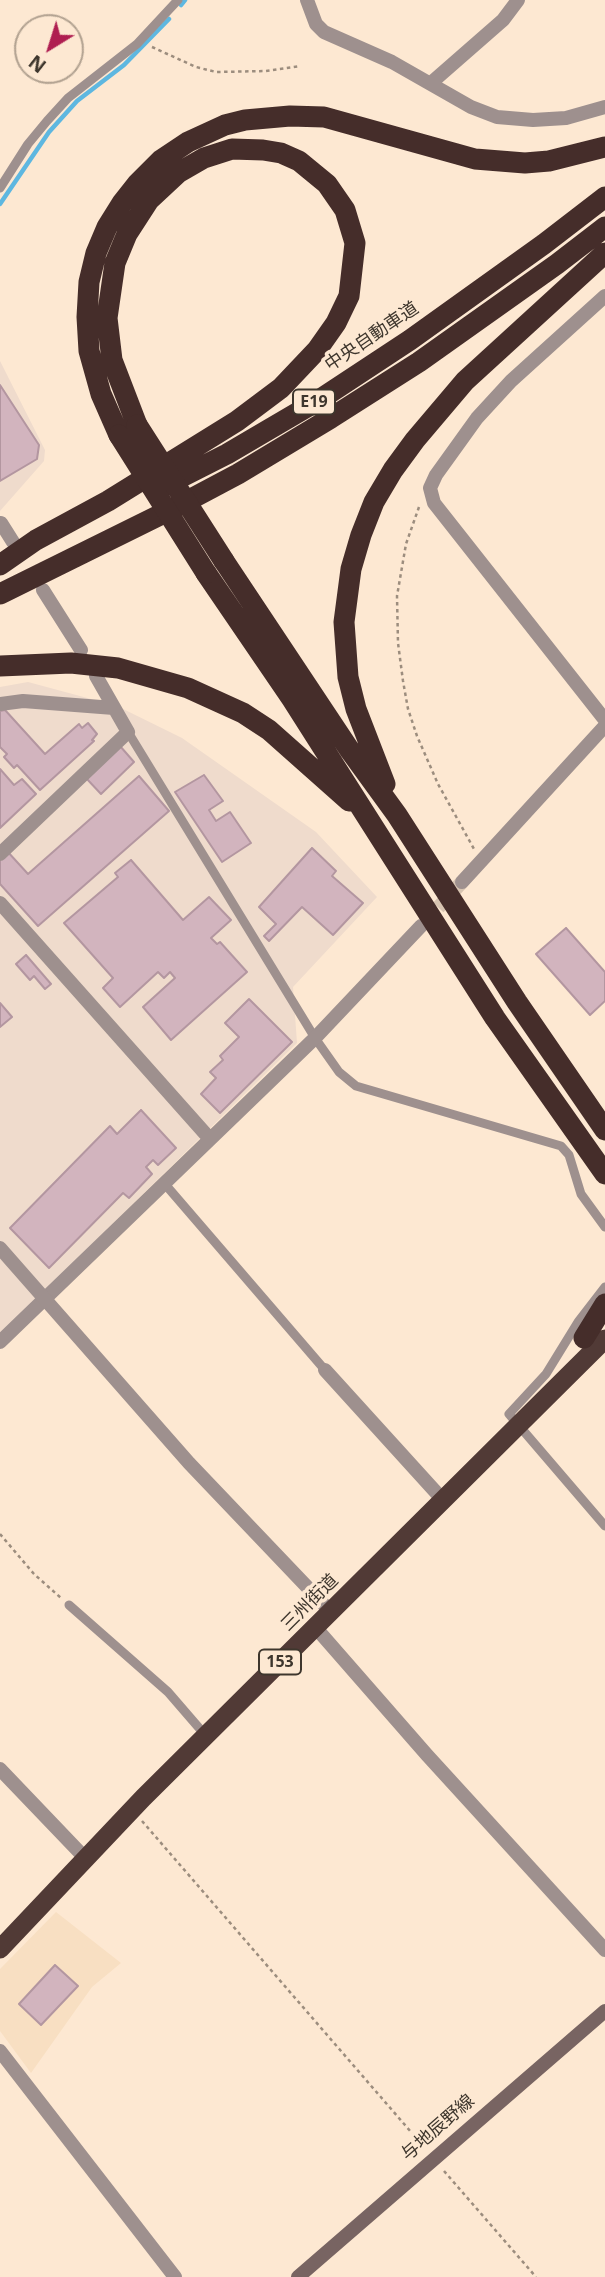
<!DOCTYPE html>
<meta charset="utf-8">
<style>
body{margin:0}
#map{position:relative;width:605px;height:2277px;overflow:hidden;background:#fde8d2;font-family:"Open Sans",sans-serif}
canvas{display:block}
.north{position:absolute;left:14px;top:14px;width:70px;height:70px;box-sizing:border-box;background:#fde8d2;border:2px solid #b1a190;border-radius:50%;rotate:218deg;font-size:19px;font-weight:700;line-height:28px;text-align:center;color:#3e362d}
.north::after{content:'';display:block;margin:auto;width:24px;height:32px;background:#af1e51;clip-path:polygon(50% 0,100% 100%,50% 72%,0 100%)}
</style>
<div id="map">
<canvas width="605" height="2277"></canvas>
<div class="north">N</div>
</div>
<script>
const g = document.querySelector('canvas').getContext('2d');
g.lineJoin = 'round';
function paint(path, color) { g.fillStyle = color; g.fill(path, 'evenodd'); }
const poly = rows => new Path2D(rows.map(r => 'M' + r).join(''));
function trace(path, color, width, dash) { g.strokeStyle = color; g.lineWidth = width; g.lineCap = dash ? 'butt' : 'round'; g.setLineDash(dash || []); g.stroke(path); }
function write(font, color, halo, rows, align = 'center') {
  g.font = font + ' "Open Sans","Noto Sans JP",sans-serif'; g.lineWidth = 7; g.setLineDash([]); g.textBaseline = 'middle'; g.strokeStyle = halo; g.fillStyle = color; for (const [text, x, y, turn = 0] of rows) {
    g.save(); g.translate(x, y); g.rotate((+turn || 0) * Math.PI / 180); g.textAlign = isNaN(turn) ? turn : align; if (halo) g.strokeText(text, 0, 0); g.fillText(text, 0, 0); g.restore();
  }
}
paint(poly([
 [56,1912,121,1963,92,1987,31,2073,0,2031,0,1969]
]), '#f8dfc2');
paint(poly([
 [0,361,45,450,44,461,0,511],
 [28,682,117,706,182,738,316,832,377,897,293,987,297,1043,0,1334,0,687]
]), '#efdbcc');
trace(poly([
 [181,5,185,0],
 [0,204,49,132,77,101,124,65,169,19]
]), '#5eb7e0', 4.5);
const building = poly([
 [0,385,39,445,37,459,0,481,0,385],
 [5,710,45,754,79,724,82,728,88,723,97,734,92,740,94,741,40,790,17,765,14,768,4,757,7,754,0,747,0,711,5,710],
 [120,746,134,762,101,794,86,778,120,746],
 [0,769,14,785,22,779,36,794,0,828,0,769],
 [204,775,223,801,209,810,216,821,230,812,251,843,222,862,175,792,204,775],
 [139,776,169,811,38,926,0,884,0,857,7,851,28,874,139,776],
 [312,848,336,871,332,876,363,903,333,935,302,907,269,941,264,936,276,924,259,907,312,848],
 [131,860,183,920,209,897,231,920,211,938,217,944,220,942,247,972,171,1040,143,1007,175,978,170,972,164,978,158,972,120,1007,103,988,113,978,64,923,118,877,115,873,131,860],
 [566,928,605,972,605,1001,590,1015,536,954,566,928],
 [26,955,51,984,45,989,34,976,30,980,16,964,26,955],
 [249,999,292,1042,220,1113,201,1094,216,1078,210,1072,223,1060,220,1056,239,1037,225,1023,249,999],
 [0,1003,12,1017,0,1027,0,1003],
 [141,1110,176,1148,158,1165,153,1160,146,1167,152,1174,129,1198,123,1193,49,1268,10,1228,110,1126,117,1134,141,1110],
 [55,1965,78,1986,41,2025,19,2004,55,1965]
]);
paint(building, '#d2b4be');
trace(building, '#b396a0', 2);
trace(poly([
 [424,923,462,882]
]), '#d7c4b1', 14, [14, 7]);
trace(poly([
 [152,47,196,67,216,72,266,71,300,66],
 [419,507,406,544,397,596,398,643,403,681,408,709,417,736,438,784,474,849],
 [0,1534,34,1574,61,1598],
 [142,1821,424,2147],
 [444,2171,536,2277]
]), '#9c8d7e', 2.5, [3.5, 3.5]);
trace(poly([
 [0,188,28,144,47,121,68,98,137,44,178,0],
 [128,732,315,1038,339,1072,356,1086,561,1146,569,1155,581,1194,605,1227],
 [164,1183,325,1370],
 [605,1287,578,1322,546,1374,509,1414,605,1526],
 [69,1605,168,1692,206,1736]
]), '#9e908e', 9);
trace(poly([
 [307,0,316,24,324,32,392,62,471,107,497,117,533,120,566,118,605,107],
 [431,83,503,20,518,0],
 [605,296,511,381,477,418,436,475,430,488,434,503,605,720],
 [1,523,13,542],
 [43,590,81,650],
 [0,704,23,701,114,708],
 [0,854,128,732,96,676],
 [462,882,605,726],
 [0,903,210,1139],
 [0,1342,315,1038,421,926],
 [325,1370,443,1500],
 [316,1628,427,1755,605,1950],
 [0,1769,86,1859],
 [0,2051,175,2277]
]), '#9e908e', 14);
trace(poly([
 [0,1248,189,1463,331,1612]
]), '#9e908e', 14);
trace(poly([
 [298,2277,605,2011]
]), '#786462', 14);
trace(poly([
 [0,1949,143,1798,605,1339]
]), '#513a36', 19);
trace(poly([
 [119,435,101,394,89,351,87,317,89,282,96,253,107,227,122,203,137,184,161,160,188,142,225,125,245,120,290,116,324,117,475,159,525,163,549,161,605,147],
 [158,489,227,454,319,400,410,340,544,244,605,197],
 [224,561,349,749,397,815,517,1002,605,1130],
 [0,565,36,540,108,501,237,421,281,388,317,350,336,323,349,296,355,243,345,210,327,184,299,161,281,153,263,150,232,149,204,158,178,173,149,200,127,234,115,263,107,318,112,360,137,425],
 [206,573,292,699,495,1018,605,1174],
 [0,594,174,508,238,474,331,418,419,362,557,264,605,227],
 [0,666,71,663,118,668,188,688,243,713,269,730,349,801],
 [385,784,356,709,348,677,344,622,351,569,361,535,374,502,393,470,415,440,465,381,605,253],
 [584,1338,605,1304]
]), '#452d2a', 21);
trace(poly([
 [137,425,224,561],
 [119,435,206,573]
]), '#452d2a', 21);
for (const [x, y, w] of [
 [314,402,42],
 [280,1662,42]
]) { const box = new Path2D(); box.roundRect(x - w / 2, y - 12.5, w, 25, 5); g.fillStyle = '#fde8d2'; g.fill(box); trace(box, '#3e362d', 2); }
write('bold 16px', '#3e362d', null, [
 ["E19",314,402],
 ["153",280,1662]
]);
write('18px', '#3e362d', '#fde8d2', [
 ["中央自動車道",372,337,-34],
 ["三州街道",310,1603,-45],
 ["与地辰野線",438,2128,-41]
]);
</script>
